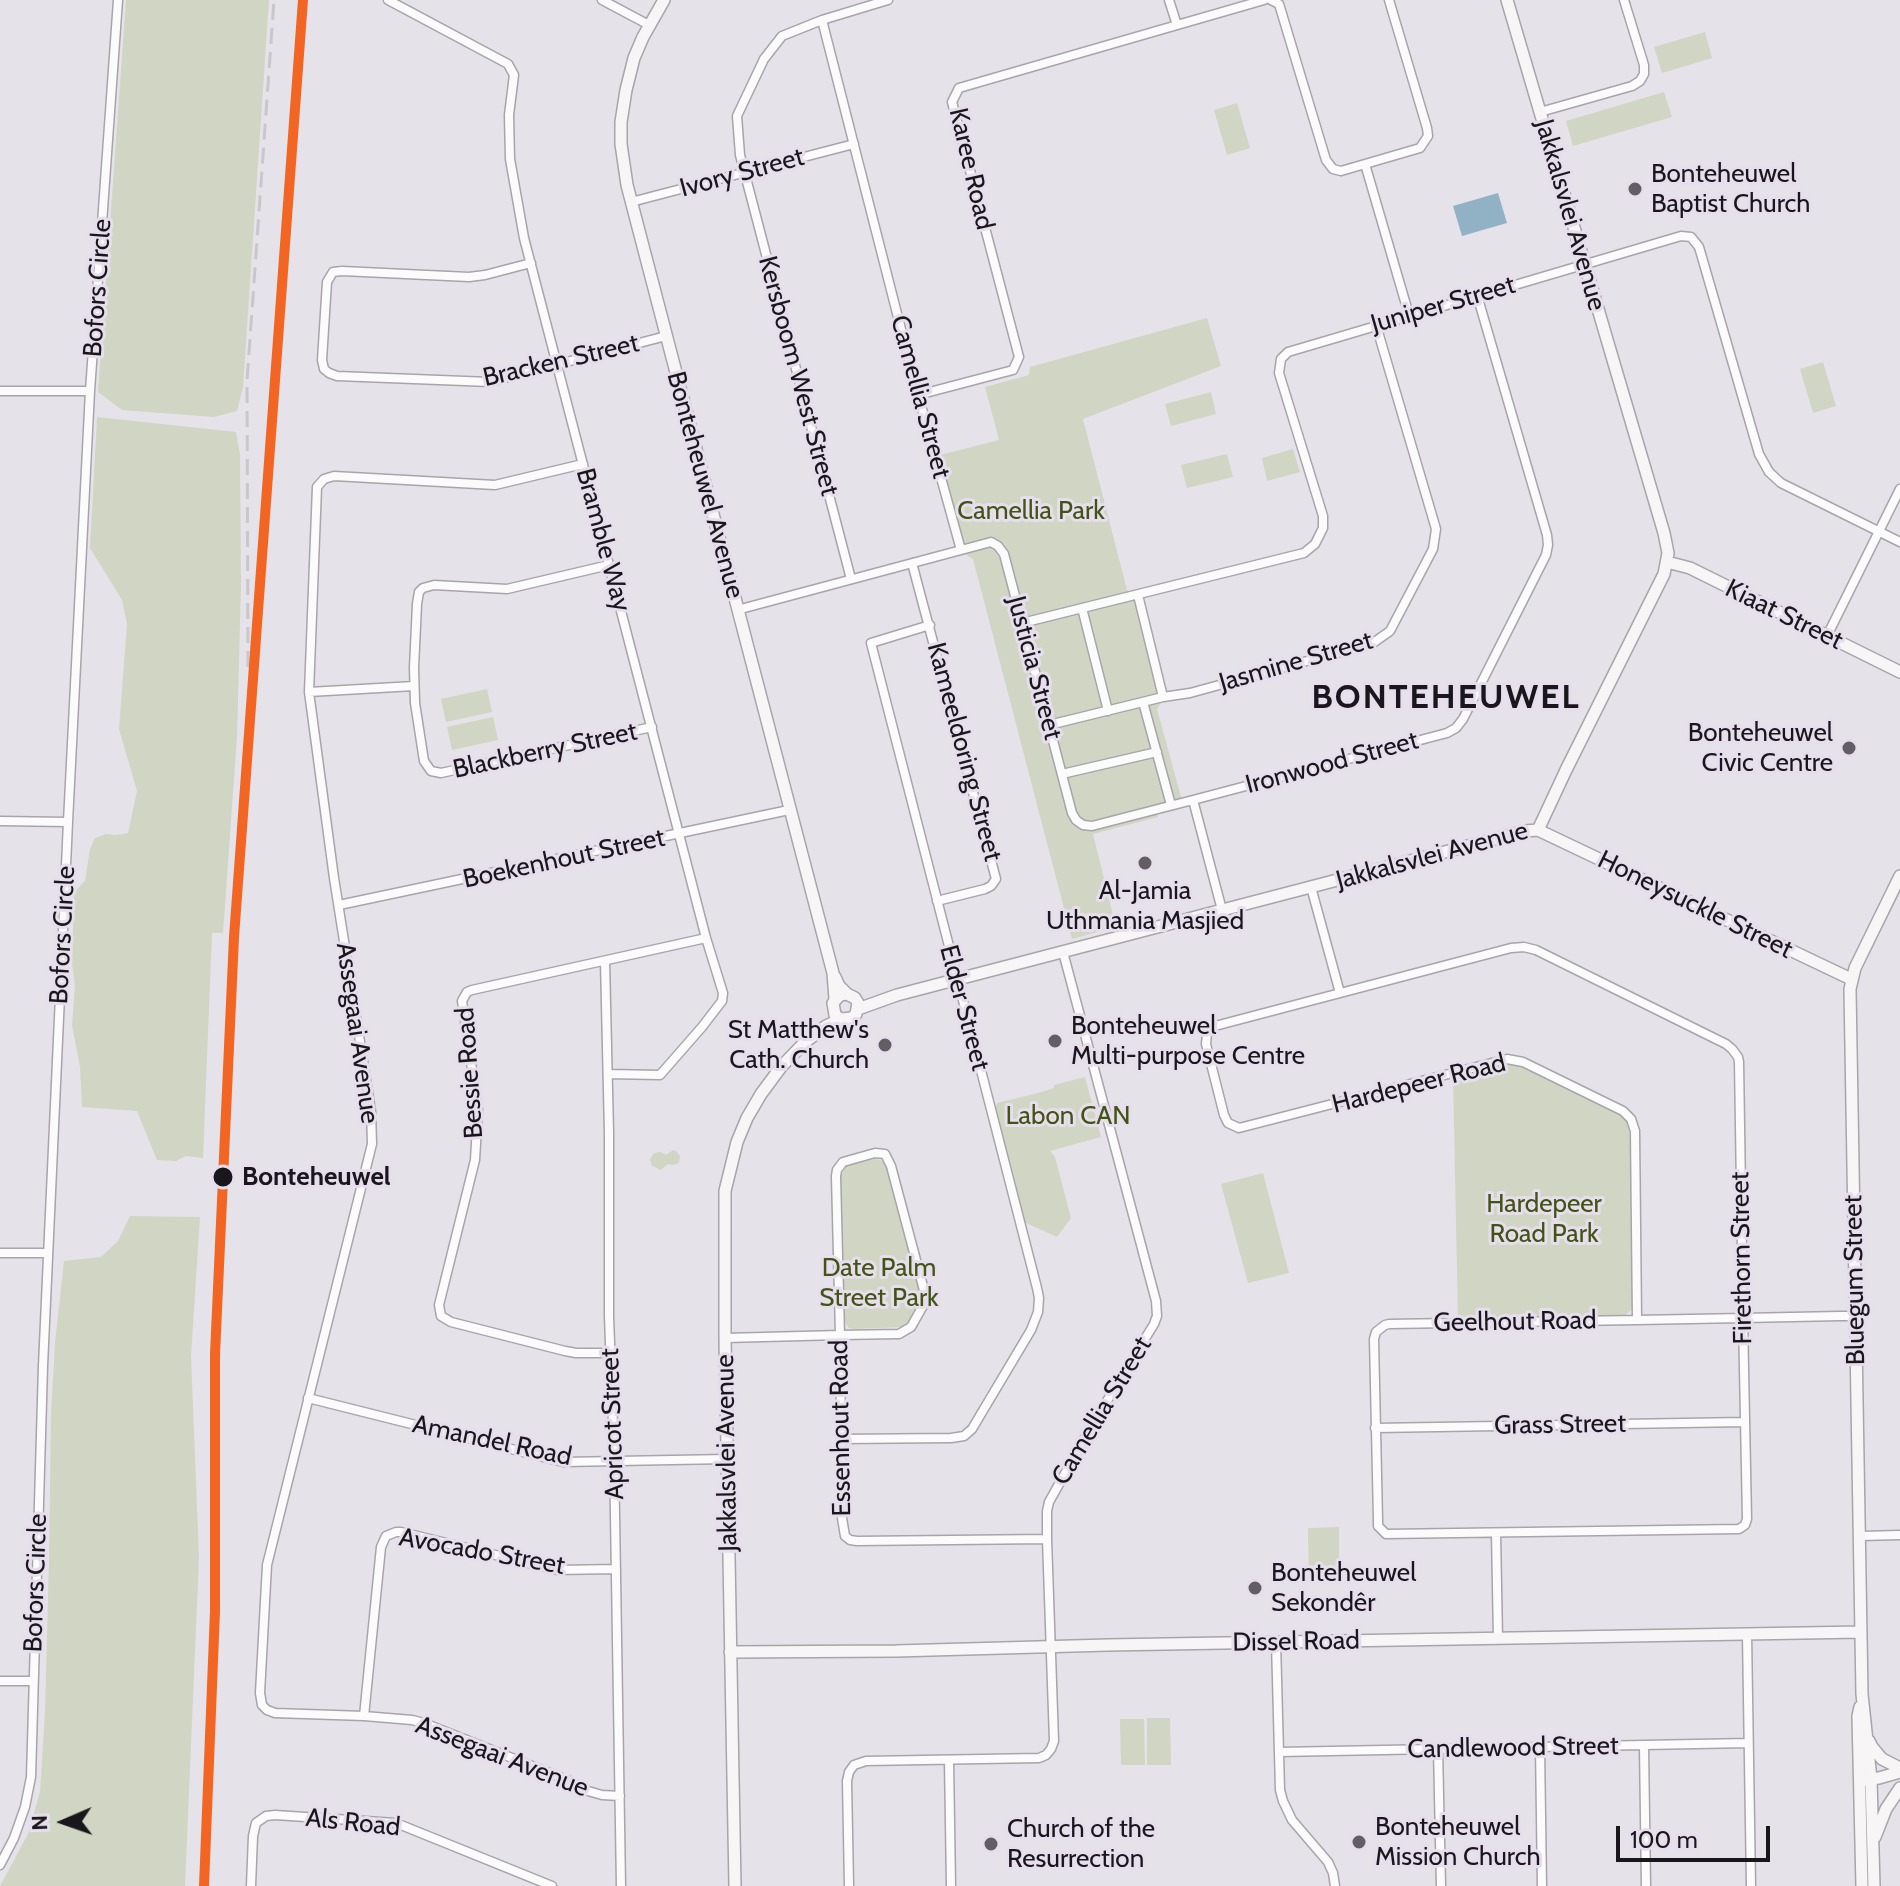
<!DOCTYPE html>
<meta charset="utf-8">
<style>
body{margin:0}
#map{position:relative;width:1900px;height:1886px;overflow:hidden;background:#e6e2ea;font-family:Cabin,sans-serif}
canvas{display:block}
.north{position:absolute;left:24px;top:1782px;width:80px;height:80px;-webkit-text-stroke:6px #e6deed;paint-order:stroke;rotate:268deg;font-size:22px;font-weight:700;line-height:32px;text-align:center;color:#19171c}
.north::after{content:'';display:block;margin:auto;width:28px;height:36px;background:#19171c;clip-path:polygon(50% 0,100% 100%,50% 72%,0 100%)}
.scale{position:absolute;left:1616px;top:1826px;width:154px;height:36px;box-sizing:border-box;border:4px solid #19171c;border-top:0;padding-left:10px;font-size:24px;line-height:28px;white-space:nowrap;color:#19171c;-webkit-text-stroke:6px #e6deed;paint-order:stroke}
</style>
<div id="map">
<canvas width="1900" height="1886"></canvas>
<div class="north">N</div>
<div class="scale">100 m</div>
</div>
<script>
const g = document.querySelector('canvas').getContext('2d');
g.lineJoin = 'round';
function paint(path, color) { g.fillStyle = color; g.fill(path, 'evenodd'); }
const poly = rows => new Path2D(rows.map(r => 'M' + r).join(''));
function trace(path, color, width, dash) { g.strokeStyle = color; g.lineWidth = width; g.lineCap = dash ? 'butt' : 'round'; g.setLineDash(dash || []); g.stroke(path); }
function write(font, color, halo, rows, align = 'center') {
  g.font = font + ' Cabin,sans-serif'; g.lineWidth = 6; g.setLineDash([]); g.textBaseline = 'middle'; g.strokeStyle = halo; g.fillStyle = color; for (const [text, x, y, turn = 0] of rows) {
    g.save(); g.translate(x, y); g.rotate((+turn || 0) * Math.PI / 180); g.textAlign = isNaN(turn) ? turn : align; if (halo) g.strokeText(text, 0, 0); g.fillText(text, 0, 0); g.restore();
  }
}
paint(poly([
 [126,0,269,0,243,387,237,411,214,417,122,410,98,392],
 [1705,32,1712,58,1662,73,1654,47],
 [1664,92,1672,117,1573,146,1566,121],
 [1237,103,1250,148,1227,155,1214,110],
 [1207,318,1221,366,1083,419,1127,590,1138,599,1136,605,1157,688,1165,697,1157,709,1183,804,1157,810,1158,817,1093,834,1116,927,1072,939,973,559,959,550,962,540,940,455,999,440,985,387,1029,375,1030,367],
 [1823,362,1836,406,1813,413,1800,369],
 [1211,392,1216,414,1171,426,1165,404],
 [97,417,236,432,240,454,241,585,237,737,223,933,212,933,203,1158,186,1156,176,1161,157,1160,137,1111,82,1107,80,1067,72,1025,75,986,72,963,74,892,85,881,90,849,95,838,106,834,116,835,128,833,137,791,119,729,127,624,122,600,90,548],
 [1293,449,1300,472,1267,481,1262,458],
 [1227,454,1233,477,1187,488,1181,465],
 [487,689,492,712,446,722,441,699],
 [493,717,498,740,452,750,447,727],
 [1504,1063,1519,1065,1616,1111,1626,1120,1630,1135,1633,1302,1631,1310,1625,1315,1458,1320,1453,1077],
 [1085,1077,1101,1137,1050,1151,1055,1157,1071,1218,1057,1237,1024,1222,995,1108,997,1103,1038,1093,1054,1088,1054,1085],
 [673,1150,676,1151,680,1156,679,1163,673,1165,668,1164,661,1170,652,1166,650,1159,654,1153,661,1152,666,1155],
 [875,1159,881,1160,886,1165,920,1291,920,1299,909,1321,902,1327,854,1329,849,1328,844,1321,841,1176,845,1168,849,1165],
 [1263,1173,1289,1273,1248,1283,1221,1184],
 [130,1216,200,1217,191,1356,199,1558,185,1886,0,1886,28,1834,40,1792,45,1712,49,1560,51,1414,55,1343,64,1261,101,1257,118,1241],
 [1339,1527,1339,1581,1309,1581,1308,1528],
 [1147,1718,1170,1718,1171,1765,1147,1765],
 [1120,1719,1144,1719,1145,1765,1121,1765]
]), '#d0d6c3');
paint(poly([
 [1498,193,1507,223,1462,236,1453,206]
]), '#91b2c4');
const street = poly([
 [388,0,508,64,514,75,509,115,510,159,524,238,706,938,723,993,722,1001,702,1027,660,1075,608,1074],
 [602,0,649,25],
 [1169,0,1177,25],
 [1271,0,1279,4,1326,160,1333,169,1341,171,1420,148,1428,136,1427,128,1389,0],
 [822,20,914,380,961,550],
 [1540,112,1632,86,1640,81,1644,74,1644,65,1624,0],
 [1365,164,1409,315],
 [631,202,854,144],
 [531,263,485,275,469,277,342,271,333,272,327,282,322,360,324,369,329,373,337,376,490,382,666,336],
 [0,391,90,391],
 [918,395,1013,370,1019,357,952,102,959,88,1264,0],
 [583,464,495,485,334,476,324,479,317,487,309,692,334,878,371,1111,372,1144,267,1565,260,1693,262,1705,267,1710,275,1713,364,1716,412,1720,424,1723,570,1781,588,1791,602,1795,620,1796],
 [912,563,996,879,991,886,985,889,937,901],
 [609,565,507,589,434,585,423,588,419,592,417,604,414,668,415,703,424,761,431,771,441,773,652,727],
 [851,579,740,155,737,116,764,59,782,36,822,20,888,0],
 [1138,595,1163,697],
 [1082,608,1108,711],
 [737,610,991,542,998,546,1004,554,1072,813,1076,820,1083,825,1092,826,1193,800],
 [1022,623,1304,553,1315,544,1323,528,1323,516,1279,373,1281,359,1288,352,1681,236,1691,237,1699,247,1759,454,1769,472,1781,483,1900,542],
 [1827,636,1900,489],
 [309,692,414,686],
 [1143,702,1171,805],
 [1049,725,1163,697,1190,693,1373,643,1390,631,1433,549,1436,529,1376,325],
 [1062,774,1157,752],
 [0,821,68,822],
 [1311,887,1340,993],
 [339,905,789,810],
 [1222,910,1193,800,1447,733,1456,728,1463,719,1546,555,1548,545,1547,535,1477,295],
 [605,961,609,1133,609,1316,614,1453,621,1886],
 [0,1253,48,1253],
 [1637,1320,1635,1131,1631,1119,1623,1111,1523,1062,1507,1059,1239,1128,1228,1123,1224,1115,1206,1044,1207,1033,1215,1026,1511,948,1524,947,1536,950,1726,1044,1732,1049,1738,1057,1739,1062,1743,1318,1747,1519,1745,1525,1739,1529,1386,1534,1378,1526,1378,1520,1374,1339,1376,1332,1385,1325,1389,1324,1637,1320,1743,1318,1840,1316,1856,1316],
 [725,1338,840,1335,899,1334,911,1327,924,1304,925,1294,891,1166,885,1154,875,1153,843,1162,837,1170,836,1176,840,1335,840,1346,842,1518,845,1536,850,1540,857,1541,1047,1539],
 [611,1353,576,1353,565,1351,451,1322,441,1316,439,1305,475,1160,478,1110,462,1001,467,992,472,990,706,938],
 [308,1398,563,1462,727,1459],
 [1375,1428,1745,1422],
 [841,1439,951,1438,964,1436,972,1429,1031,1330,1038,1312,1039,1298,1037,1288,871,643,930,625],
 [1496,1533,1498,1639],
 [1860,1536,1900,1535],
 [1747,1634,1751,1886],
 [1276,1642,1280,1790,1283,1801,1292,1820,1328,1862,1333,1873,1335,1886],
 [0,1681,33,1681],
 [364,1716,381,1547,386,1536,396,1532,401,1532,557,1570,616,1569],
 [1644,1746,1646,1886],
 [1540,1747,1542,1886],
 [1438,1749,1441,1886],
 [1279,1752,1748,1743],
 [949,1760,951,1886],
 [0,1865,14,1838,25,1807,31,1777,43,1366,68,822,90,391,118,0],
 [251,1886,253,1836,256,1823,266,1816,275,1815,396,1823,552,1886],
 [849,1886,847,1781,849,1772,854,1765,866,1761,1039,1758,1046,1755,1051,1749,1054,1741,1047,1539,1047,1511,1049,1502,1091,1427,1154,1324,1157,1316,1156,1301,1063,952]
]);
const secondary = poly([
 [664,0,643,37,634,58,626,90,621,122,621,144,627,185,833,973,835,999],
 [1507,0,1664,533,1668,553,1664,574,1566,770,1538,830],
 [1667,562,1690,568,1900,672],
 [1538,830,1851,979],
 [835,977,839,986,847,994,855,998,858,1003,856,1014,852,1018,841,1019,835,1015,833,1003,840,995,847,994],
 [858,1009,897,995,1525,831,1538,830],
 [730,1652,896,1651,1108,1645,1861,1632],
 [1860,1707,1858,1716,1862,1886],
 [1869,1741,1872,1747,1882,1759,1900,1768],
 [1864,1780,1879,1778,1900,1772],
 [1875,1837,1886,1809,1900,1788],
 [735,1886,725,1338,725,1191,737,1142,747,1118,761,1094,781,1067,804,1043,826,1026,841,1019],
 [1874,1886,1871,1779,1862,1694,1850,989,1855,968,1900,876]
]);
trace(street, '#a7a4aa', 11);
trace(secondary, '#a7a4aa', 14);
trace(street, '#fbfbfc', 8);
trace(secondary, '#f8f5f6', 11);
trace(poly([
 [248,667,247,381,274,0]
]), '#c8c7ca', 3, [16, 8]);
trace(poly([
 [204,1886,215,1611,215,1354,234,937,303,0]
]), '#f26522', 10);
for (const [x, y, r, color] of [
 [1635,189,8,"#615e64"],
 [1849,748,8,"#615e64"],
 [1145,863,8,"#615e64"],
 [1055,1041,8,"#615e64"],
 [885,1045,8,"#615e64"],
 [223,1177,11,"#19171c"],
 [1255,1588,8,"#615e64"],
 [1359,1842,8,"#615e64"],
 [991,1844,8,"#615e64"]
]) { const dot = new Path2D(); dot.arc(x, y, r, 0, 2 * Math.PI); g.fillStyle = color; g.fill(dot); trace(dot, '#e6deed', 3); }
write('26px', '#19171c', '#e6deed', [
 ["Karee Road",971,169,77],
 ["Ivory Street",742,173,-15],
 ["Jakkalsvlei Avenue",1570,215,74],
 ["Bofors Circle",98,288,-86],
 ["Juniper Street",1443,305,-16],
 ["Bracken Street",561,361,-13],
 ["Kersboom West Street",798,376,75],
 ["Camellia Street",920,397,75],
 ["Bonteheuwel Avenue",705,485,75],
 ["Bramble Way",603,540,75],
 ["Kiaat Street",1784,615,26],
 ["Jasmine Street",1296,662,-16],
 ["Justicia Street",1034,668,75],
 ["Blackberry Street",545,751,-12],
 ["Kameeldoring Street",964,752,75],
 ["Ironwood Street",1332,763,-15],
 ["Jakkalsvlei Avenue",1432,856,-15],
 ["Boekenhout Street",564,859,-12],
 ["Honeysuckle Street",1695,905,26],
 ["Bofors Circle",63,935,-87],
 ["Elder Street",964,1008,75],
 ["Assegaai Avenue",357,1033,82],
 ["Bessie Road",470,1073,-94],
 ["Hardepeer Road",1419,1084,-14],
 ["Firethorn Street",1742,1258,-91],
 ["Bluegum Street",1855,1280,-91],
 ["Geelhout Road",1515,1322,-1],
 ["Camellia Street",1102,1411,-59],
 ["Apricot Street",613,1424,-92],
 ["Grass Street",1560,1425,-1],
 ["Essenhout Road",841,1428,-91],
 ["Amandel Road",492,1441,12],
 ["Jakkalsvlei Avenue",727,1453,-91],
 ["Avocado Street",482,1552,10],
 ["Bofors Circle",36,1583,-88],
 ["Dissel Road",1296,1642,-1],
 ["Candlewood Street",1513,1748,-1],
 ["Assegaai Avenue",502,1757,21],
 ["Als Road",353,1823,6]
]);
write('26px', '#19171c', '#e6deed', [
 ["Bonteheuwel",1651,174],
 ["Baptist Church",1651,204],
 ["Bonteheuwel",1833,733,"right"],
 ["Civic Centre",1833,763,"right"],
 ["Al-Jamia",1145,891,"center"],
 ["Uthmania Masjied",1145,921,"center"],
 ["Bonteheuwel",1071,1026],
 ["Multi-purpose Centre",1071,1056],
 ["St Matthew's",869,1030,"right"],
 ["Cath. Church",869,1060,"right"],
 ["Bonteheuwel",1271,1573],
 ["Sekondêr",1271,1603],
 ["Bonteheuwel",1375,1827],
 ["Mission Church",1375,1857],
 ["Church of the",1007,1829],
 ["Resurrection",1007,1859]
], 'left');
write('26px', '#425413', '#e6deed', [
 ["Camellia Park",1031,511],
 ["Labon CAN",1068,1116],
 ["Hardepeer",1544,1204],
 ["Road Park",1544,1234],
 ["Date Palm",879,1268],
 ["Street Park",879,1298]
]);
write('bold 26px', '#19171c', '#e6deed', [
 ["Bonteheuwel",242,1177]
], 'left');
g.letterSpacing = '2px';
write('bold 34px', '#19171c', '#e6deed', [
 ["BONTEHEUWEL",1446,698]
]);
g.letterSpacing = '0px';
</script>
